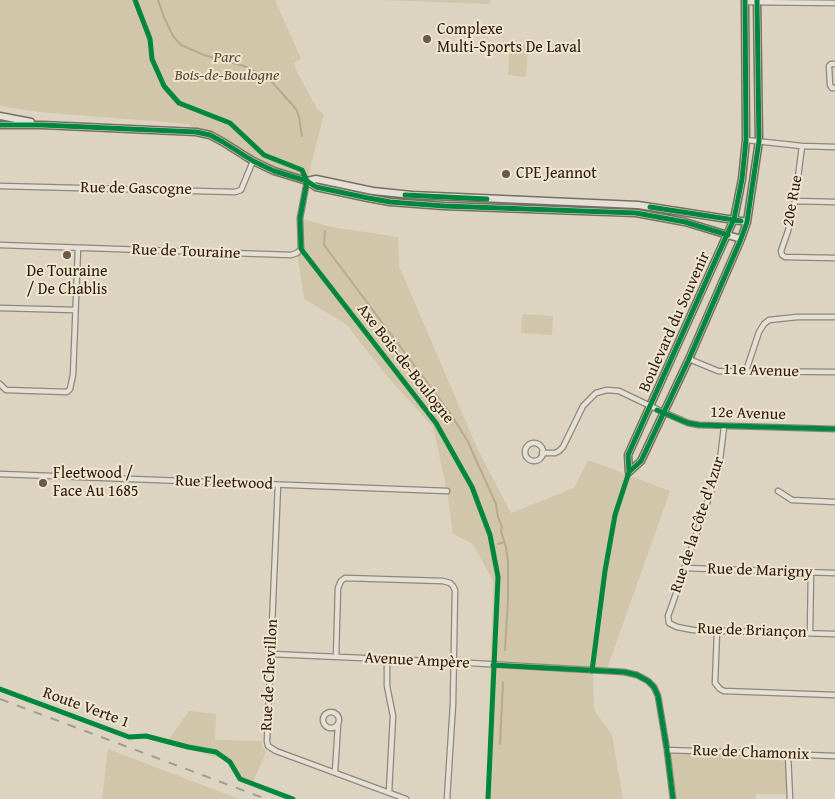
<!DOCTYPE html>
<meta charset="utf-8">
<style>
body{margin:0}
canvas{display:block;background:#dcd4c1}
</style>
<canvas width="835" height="799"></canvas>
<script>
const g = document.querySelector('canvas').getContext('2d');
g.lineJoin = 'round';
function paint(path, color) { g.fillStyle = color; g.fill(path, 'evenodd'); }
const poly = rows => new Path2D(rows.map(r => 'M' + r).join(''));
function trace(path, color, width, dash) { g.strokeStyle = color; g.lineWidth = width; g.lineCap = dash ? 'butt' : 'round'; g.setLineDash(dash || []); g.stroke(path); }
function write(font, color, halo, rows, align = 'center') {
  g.font = font + ' "Gentium Book Plus",serif'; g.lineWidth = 4; g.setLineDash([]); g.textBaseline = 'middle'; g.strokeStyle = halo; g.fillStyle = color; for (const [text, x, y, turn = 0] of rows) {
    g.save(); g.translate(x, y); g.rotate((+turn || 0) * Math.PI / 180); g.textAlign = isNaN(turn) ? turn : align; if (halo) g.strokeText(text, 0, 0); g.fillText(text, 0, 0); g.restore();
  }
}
paint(poly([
 [0,0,275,0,301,59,294,63,296,70,317,109,324,114,307,181,274,171,238,151,196,132,189,124,39,112,0,106],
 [381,0,490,0,490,4],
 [511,43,527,44,528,46,526,76,523,77,508,75,510,44],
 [300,218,331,227,398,237,399,266,478,450,511,513,574,488,588,460,670,491,606,672,593,672,594,710,612,735,623,799,487,799,493,581,473,544,453,534,447,491,433,427,386,375,346,324,304,299,297,253,301,249],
 [522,314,553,316,552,335,521,333],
 [189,711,216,714,215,740,262,741,262,747,266,752,252,785,237,779,230,764,223,759,166,743],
 [108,749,239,799,102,799],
 [667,750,788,754,789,794,756,794,756,799,673,799]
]), '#d1c5aa');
trace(poly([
 [158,0,164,17,173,36,181,45,204,55,244,66,266,77,273,83,296,109,299,117,302,136],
 [325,231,324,245,450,413,467,440,496,504,498,517,502,527,501,531,506,547,508,562,508,600,505,650],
 [498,544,504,542],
 [500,744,503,682]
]), '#b8aa90', 2);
const street = poly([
 [745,2,835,3],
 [835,64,831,64,829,66,830,85,832,88,835,88],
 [746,140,802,146,835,147],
 [802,146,795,201,788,231,781,251,782,255,785,257,835,258],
 [0,186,235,192,241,190,253,161],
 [795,201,835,202],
 [0,245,291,255,297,253,301,249,300,218,307,181],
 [0,308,75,310],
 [689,359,718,371,835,372],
 [746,371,759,332,764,324,769,320,797,317,835,317],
 [0,384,6,390,67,392,70,389,73,375,78,248],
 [724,427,719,468,672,605,668,616,669,623,677,627,693,630,835,634],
 '525 452a9 9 0 1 1 18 0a9 9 0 1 1-18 0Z',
 [542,453,555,453,559,451,563,447,583,406,596,393,607,390,619,391,663,412,688,423,699,425,835,429],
 [0,474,447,491],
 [278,485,267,741,268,746,276,751,406,799],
 [778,491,792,500,835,502],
 [684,568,835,573],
 [717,631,715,683,720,689,724,691,835,695],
 [810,633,811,572],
 [271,654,453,662,624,672,637,675,648,681,654,687,658,696,667,750,673,799],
 [336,657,338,588,341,581,345,578,443,581,450,583,453,586,455,590,453,704,447,799],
 [387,659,387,686,393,716,389,792],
 '323 720a8 8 0 1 1 16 0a8 8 0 1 1-16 0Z',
 [667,750,835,756],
 [788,754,790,799],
 [335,772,338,725]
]);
const secondary = poly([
 [0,116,31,122],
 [0,125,42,125,196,132,210,135,223,142,253,161,274,171,307,181,316,187,368,198,390,202,444,206,636,213,685,222,741,239],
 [307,181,316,179,373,191,412,195,638,205,747,222],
 [629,472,641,461,689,359,741,239,747,222,759,141,757,0],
 [629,472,628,455,734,219,742,179,746,140,745,0]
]);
trace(street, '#8e877b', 7);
trace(secondary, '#766e62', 9);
trace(street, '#e4e0d6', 4.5);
trace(secondary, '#e4e0d6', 6);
trace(poly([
 [0,699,266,799]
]), '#a19c93', 2, [9, 9]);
trace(poly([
 [135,0,150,39,152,59,164,86,179,103,230,123,264,155,302,170,307,181],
 [0,125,42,125,196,132,210,135,223,142,253,161,274,171,307,181,316,187,368,198,390,202,444,206,636,213,685,222,728,235],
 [307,181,300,218,301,249,436,423,472,487,490,535,498,577,488,799],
 [405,195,487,199],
 [650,207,741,221],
 [657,410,688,423,699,425,835,429],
 [629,472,641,461,689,359,741,239,747,222,759,141,757,0],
 [493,665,624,672,637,675,648,681,654,687,658,696,667,750,673,799],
 [592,671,605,571,615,515,629,472,628,455,734,219,742,179,746,140,745,0],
 [0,689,129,737,146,736,188,747,216,752,230,762,240,779,293,799]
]), '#00873e', 5);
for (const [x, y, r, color] of [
 [427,39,5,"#6b5a49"],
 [506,174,5,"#6b5a49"],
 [67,255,5,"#6b5a49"],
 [43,483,5,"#6b5a49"]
]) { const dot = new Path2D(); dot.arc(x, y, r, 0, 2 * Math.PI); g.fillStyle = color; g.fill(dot); trace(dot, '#efe6d0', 2); }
write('16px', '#2e1908', '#efe6d0', [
 ["Complexe",437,30],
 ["Multi-Sports De Laval",437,48],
 ["CPE Jeannot",516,174],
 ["De Touraine",67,272,"center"],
 ["/ De Chablis",67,290,"center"],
 ["Fleetwood /",53,474],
 ["Face Au 1685",53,492]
], 'left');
write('italic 16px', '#5c4933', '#efe6d0', [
 ["Parc",227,58],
 ["Bois-de-Boulogne",227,76]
]);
write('16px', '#2e1908', '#efe6d0', [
 ["Rue de Gascogne",136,189,1],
 ["20e Rue",793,201,-80],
 ["Rue de Touraine",186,252,2],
 ["Boulevard du Souvenir",675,322,-66],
 ["Axe Bois-de-Boulogne",405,364,52],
 ["11e Avenue",761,371,2],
 ["12e Avenue",748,414,2],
 ["Rue Fleetwood",224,483,2],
 ["Rue de la Côte d'Azur",698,525,-72],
 ["Rue de Marigny",760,571,2],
 ["Rue de Briançon",752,631,2],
 ["Avenue Ampère",417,661,3],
 ["Rue de Chevillon",270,675,-87],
 ["Route Verte 1",86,708,20],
 ["Rue de Chamonix",751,753,2]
]);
</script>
